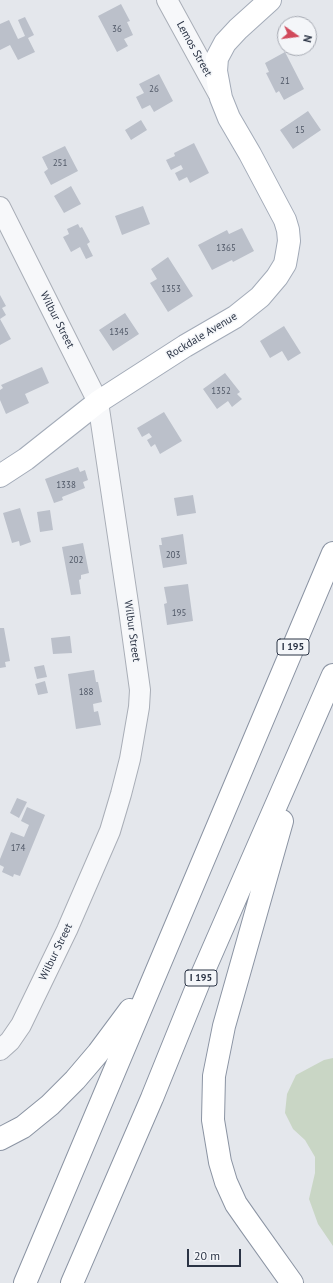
<!DOCTYPE html>
<style>
body{margin:0}
#map{position:relative;width:333px;height:1283px;overflow:hidden;background:#e4e7ec;font-family:"PT Sans",sans-serif}
canvas{display:block}
.north{position:absolute;left:277px;top:16px;width:40px;height:40px;box-sizing:border-box;background:#f4f6f9;border:1px solid #a4a8b1;border-radius:50%;rotate:104deg;font-size:11px;font-weight:700;line-height:16px;text-align:center;color:#2b3445}
.north::after{content:'';display:block;margin:auto;width:14px;height:18px;background:#d1495b;clip-path:polygon(50% 0,100% 100%,50% 72%,0 100%)}
.scale{position:absolute;left:187px;top:1249px;width:54px;height:18px;box-sizing:border-box;border:2px solid #2b3445;border-top:0;padding-left:5px;font-size:12px;line-height:14px;white-space:nowrap;color:#2b3445;-webkit-text-stroke:3px #f4f6f9;paint-order:stroke}
</style>
<div id="map">
<canvas width="333" height="1283"></canvas>
<div class="north">N</div>
<div class="scale">20 m</div>
</div>
<script>
const g = document.querySelector('canvas').getContext('2d');
g.lineJoin = 'round';
function paint(path, color) { g.fillStyle = color; g.fill(path, 'evenodd'); }
const poly = rows => new Path2D(rows.map(r => 'M' + r).join(''));
function trace(path, color, width, dash) { g.strokeStyle = color; g.lineWidth = width; g.lineCap = dash ? 'butt' : 'round'; g.setLineDash(dash || []); g.stroke(path); }
function write(font, color, halo, rows, align = 'center') {
  g.font = font + ' "PT Sans",sans-serif'; g.lineWidth = 3; g.setLineDash([]); g.textBaseline = 'middle'; g.strokeStyle = halo; g.fillStyle = color; for (const [text, x, y, turn = 0] of rows) {
    g.save(); g.translate(x, y); g.rotate((+turn || 0) * Math.PI / 180); g.textAlign = isNaN(turn) ? turn : align; if (halo) g.strokeText(text, 0, 0); g.fillText(text, 0, 0); g.restore();
  }
}
paint(poly([
 [333,1058,333,1246,318,1224,309,1199,315,1173,315,1157,305,1140,293,1129,285,1113,287,1094,296,1075,324,1060]
]), '#c9d6c5');
paint(poly([
 [121,4,130,21,127,22,133,35,124,39,128,46,117,52,98,16],
 [25,17,34,35,28,38,35,52,18,60,10,45,0,50,0,24,9,20,18,39,25,36,18,20],
 [285,52,304,89,284,100,279,91,276,93,266,73,269,72,265,63],
 [159,74,173,101,154,112,150,105,142,109,136,97,144,93,139,84],
 [308,111,321,130,293,149,280,130],
 [141,120,147,130,131,140,125,130],
 [194,143,209,173,190,183,187,177,179,181,175,173,183,169,181,165,171,170,166,160,175,156,174,153],
 [65,146,78,171,51,185,44,172,48,169,42,157],
 [71,186,81,204,64,213,54,196],
 [143,206,150,224,122,235,115,216],
 [78,224,80,228,82,227,90,242,87,244,93,256,86,259,80,247,71,252,63,237,69,234,67,229],
 [242,228,254,251,233,262,232,260,212,270,198,245,227,230,229,234],
 [168,257,193,296,168,312,150,283,157,279,151,269],
 [0,295,6,306,2,308,6,315,0,319,11,339,0,345],
 [125,313,139,334,113,351,99,330],
 [284,326,301,353,288,361,282,351,270,358,260,341],
 [42,367,49,383,25,394,29,403,6,414,0,400,0,390,3,388,1,385],
 [225,373,240,392,237,394,242,399,232,407,228,401,217,409,203,389],
 [164,412,182,441,160,454,155,444,151,447,147,440,152,437,149,433,142,437,137,428],
 [78,467,80,472,85,470,88,480,83,482,85,488,62,497,63,500,54,503,45,479],
 [193,495,196,513,177,516,174,498],
 [20,508,31,542,20,546,19,541,12,543,3,513],
 [50,510,53,530,40,532,37,512],
 [183,534,187,564,163,568,159,545,162,545,161,538],
 [83,543,89,573,81,575,81,579,79,580,81,594,71,595,62,547],
 [188,584,193,621,167,625,164,604,167,603,164,587],
 [0,628,4,628,10,661,5,662,6,667,0,668],
 [70,636,72,653,53,654,51,638],
 [44,665,47,677,37,679,34,667],
 [94,670,96,682,98,682,102,702,93,704,94,712,98,711,101,725,76,729,68,674],
 [45,681,48,693,38,695,35,684],
 [17,798,27,802,19,818,10,813],
 [27,807,45,815,20,876,14,874,13,877,2,872,4,867,0,865,0,859,11,832,24,837,29,825,21,821]
]), '#bbc0ca');
const minor = poly([
 [167,0,218,93],
 [0,207,98,402,129,610,140,690,139,707,130,759,121,794,110,831,67,930,21,1025,10,1041,0,1050]
]);
const major = poly([
 [0,476,26,459,98,402,185,346,235,317,260,297,277,277,285,264,287,253,289,241,288,230,285,220,250,154,229,118,221,98,216,71,217,58,225,43,238,29,270,0]
]);
const highway = poly([
 [282,821,224,1026,214,1076,213,1120,220,1162,226,1182,236,1204,250,1224,292,1283],
 [0,1139,23,1127,50,1105,75,1080,98,1053,130,1010],
 [25,1283,333,553],
 [72,1283,152,1098,201,977,333,675]
]);
trace(minor, '#a9aeb7', 22);
trace(major, '#a3abb8', 24);
trace(highway, '#8b94a3', 24);
trace(minor, '#f7f8fa', 20);
trace(major, '#fff', 22);
trace(highway, '#fff', 22);
write('9px', '#4f5766', null, [
 ["36",117,29],
 ["21",285,81],
 ["26",154,89],
 ["15",300,130],
 ["251",60,163],
 ["1365",226,248],
 ["1353",171,289],
 ["1345",119,332],
 ["1352",221,391],
 ["1338",66,485],
 ["203",173,555],
 ["202",76,560],
 ["195",179,613],
 ["188",86,692],
 ["174",18,848]
]);
for (const [x, y, w] of [
 [293,647,32],
 [201,978,32]
]) { const box = new Path2D(); box.roundRect(x - w / 2, y - 8, w, 16, 3); g.fillStyle = '#f4f6f9'; g.fill(box); trace(box, '#2b3445', 1); }
write('bold 10px', '#2b3445', null, [
 ["I 195",293,647],
 ["I 195",201,978]
]);
write('11px', '#2b3445', '#f4f6f9', [
 ["Lemos Street",194,49,61],
 ["Wilbur Street",57,320,63],
 ["Rockdale Avenue",202,336,-31],
 ["Wilbur Street",132,631,82],
 ["Wilbur Street",56,952,-64]
]);
</script>
